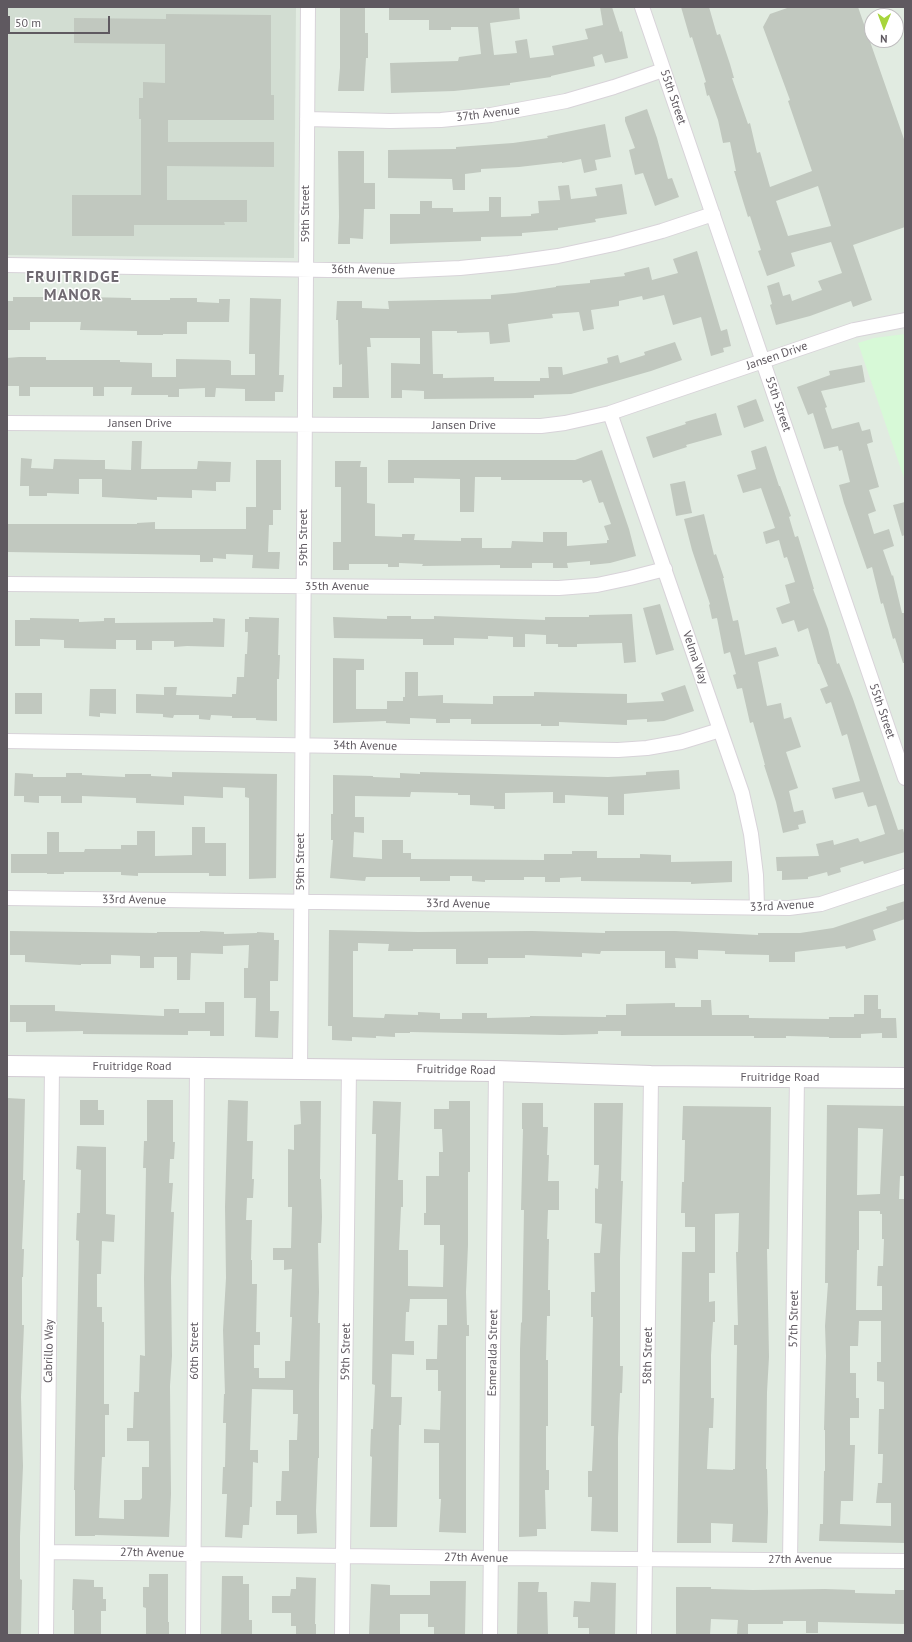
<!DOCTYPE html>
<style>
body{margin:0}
#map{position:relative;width:912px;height:1642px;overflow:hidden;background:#e1ebe1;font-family:"PT Sans",sans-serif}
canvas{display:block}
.frame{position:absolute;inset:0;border:8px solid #5f5960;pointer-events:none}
.north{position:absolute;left:864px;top:8px;width:40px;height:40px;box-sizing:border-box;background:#fff;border:1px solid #bfbdbf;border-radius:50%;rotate:181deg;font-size:11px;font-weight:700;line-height:16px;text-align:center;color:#5f5960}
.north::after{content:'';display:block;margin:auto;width:14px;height:18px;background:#a7d53c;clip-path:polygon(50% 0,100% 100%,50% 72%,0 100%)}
.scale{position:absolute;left:8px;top:16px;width:102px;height:18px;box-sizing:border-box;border:2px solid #5f5960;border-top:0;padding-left:5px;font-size:12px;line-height:14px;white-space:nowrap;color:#5f5960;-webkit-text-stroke:3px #fff;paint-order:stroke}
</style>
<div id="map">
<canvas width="912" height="1642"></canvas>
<div class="frame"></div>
<div class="north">N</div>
<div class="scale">50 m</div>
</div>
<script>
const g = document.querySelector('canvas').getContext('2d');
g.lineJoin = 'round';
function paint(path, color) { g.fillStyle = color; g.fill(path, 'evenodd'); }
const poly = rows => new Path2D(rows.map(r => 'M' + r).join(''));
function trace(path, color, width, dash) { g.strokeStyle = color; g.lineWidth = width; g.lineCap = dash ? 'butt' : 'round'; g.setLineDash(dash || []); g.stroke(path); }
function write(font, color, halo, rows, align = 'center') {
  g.font = font + ' "PT Sans",sans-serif'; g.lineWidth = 3; g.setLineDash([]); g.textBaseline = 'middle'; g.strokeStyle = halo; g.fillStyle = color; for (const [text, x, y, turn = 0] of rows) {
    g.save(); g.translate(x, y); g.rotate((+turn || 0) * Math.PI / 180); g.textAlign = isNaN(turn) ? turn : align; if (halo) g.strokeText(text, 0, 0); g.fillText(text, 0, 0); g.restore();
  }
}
paint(poly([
 [905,334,905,481,858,343,874,338]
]), '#d7f9d7');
paint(poly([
 [7,7,296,7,294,258,7,255]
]), '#d2ddd2');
paint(poly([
 [340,7,365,7,365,33,368,33,368,58,366,58,364,91,338,91,340,68],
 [389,7,519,7,520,19,490,23,494,55,517,53,515,41,527,39,530,58,554,55,552,46,588,39,585,29,603,25,600,7,612,7,620,32,622,31,628,58,605,63,602,54,593,57,595,66,551,76,551,77,510,83,510,85,454,91,391,93,390,63,458,61,459,57,481,54,478,27,451,27,451,30,429,30,429,20,389,20],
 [681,7,709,7,717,35,720,34,730,64,734,78,732,78,748,124,750,123,757,153,760,152,770,187,812,171,788,101,790,100,763,27,770,14,790,7,858,7,905,142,905,227,853,245,872,300,853,307,851,301,810,316,776,325,770,305,772,304,767,286,779,282,783,296,790,294,792,301,822,290,818,281,842,273,831,242,791,253,795,266,767,276,758,251,761,250,750,216,748,217,743,201,734,171,736,171,730,142,723,143,718,120,709,95,707,96,704,83,706,82,692,37,690,38],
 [818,186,831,226,788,236,776,201],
 [166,14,271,15,271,95,274,95,274,120,168,120,168,142,274,142,274,167,167,166,167,200,247,200,247,222,224,222,225,225,134,225,134,236,72,236,72,195,141,195,141,119,139,119,139,98,143,98,143,82,165,83,165,44,74,43,74,18,166,19],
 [647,109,657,138,668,179,672,178,679,197,655,206,643,173,635,175,629,150,635,148,625,121,625,117],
 [605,124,611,157,595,160,597,170,584,173,581,159,562,163,562,162,519,167,481,169,481,172,465,174,465,190,453,190,452,179,388,178,388,150,456,149,456,147,513,143,548,138,547,136],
 [338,151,364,151,364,183,375,183,375,209,364,209,363,239,350,238,350,244,338,244,339,217],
 [622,184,627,214,595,219,596,222,558,228,558,230,522,233,522,236,481,237,481,241,390,244,390,214,420,214,420,201,432,201,432,208,453,208,453,212,489,211,489,197,501,197,501,217,531,216,531,214,539,213,538,201,560,200,558,186,569,185,571,199,597,196,595,188],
 [697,251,721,331,727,329,731,346,723,348,724,352,711,356,701,317,673,325,664,295,643,300,642,296,619,301,619,306,591,310,594,329,583,331,579,312,552,314,553,318,508,324,510,342,490,344,489,332,457,333,457,331,432,331,433,374,443,374,443,378,494,377,494,381,540,381,540,378,549,378,548,367,562,367,563,375,608,363,607,358,618,355,620,363,645,355,644,352,675,342,682,360,651,371,571,394,534,395,534,398,424,399,424,391,402,390,402,398,391,398,391,363,420,364,420,338,370,338,371,347,367,347,369,398,333,398,333,387,342,387,342,364,339,365,338,320,336,320,337,301,362,301,362,308,389,309,388,301,491,299,491,295,515,293,556,287,556,286,590,283,590,280,625,276,624,273,649,267,652,280,678,273,673,259],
 [13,297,64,297,64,301,84,301,85,297,131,298,131,300,170,300,170,298,197,298,197,302,219,303,219,299,230,299,229,322,187,322,187,334,163,334,163,335,137,335,137,331,80,330,81,322,30,322,30,330,7,330,7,301,13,301],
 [250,298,281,299,279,375,284,375,283,392,275,392,275,401,245,401,245,389,216,388,215,397,205,397,205,388,179,389,179,397,168,397,168,395,131,395,132,387,104,387,104,396,93,396,93,387,30,387,30,396,19,396,19,386,7,386,7,358,19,357,46,357,46,360,120,360,120,362,152,363,152,377,176,377,176,359,229,360,231,361,231,375,255,375,255,354,249,354],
 [862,365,865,382,821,391,827,407,825,408,832,429,859,422,862,431,870,429,873,442,867,444,879,487,869,490,876,511,868,514,874,534,889,529,894,546,883,550,892,576,893,575,902,613,905,613,905,663,903,663,895,638,893,639,883,603,881,604,872,567,867,569,844,503,839,485,850,482,842,450,839,451,838,446,824,449,813,413,808,415,797,387,830,375,829,371],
 [756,399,764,421,744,428,737,406],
 [716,413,722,435,686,445,687,447,653,458,646,437,686,424,685,422],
 [132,441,142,441,141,469,197,469,198,461,231,462,230,482,216,482,216,491,192,490,192,498,157,497,157,500,102,497,102,479,79,479,79,494,47,493,47,496,29,496,29,486,20,486,21,458,32,459,31,468,53,469,54,459,95,460,105,460,105,469,131,470],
 [766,446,779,486,780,486,791,516,789,517,795,537,798,536,814,589,813,589,828,629,837,664,839,663,853,699,898,830,903,829,905,837,905,852,864,864,863,861,840,868,841,872,828,876,827,872,808,877,808,879,782,880,782,871,777,871,776,857,819,856,816,844,833,840,834,845,858,838,860,842,885,834,876,805,868,807,863,792,835,799,832,788,860,781,847,734,842,736,831,702,826,704,820,689,828,686,819,664,818,664,808,628,798,632,794,620,782,624,776,608,790,603,785,585,795,582,787,557,784,558,779,540,766,544,763,532,775,528,761,488,743,493,737,475,756,469,751,451],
 [602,450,629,529,636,556,610,563,590,565,590,561,567,563,568,568,553,568,553,563,532,563,532,568,500,568,500,565,422,566,423,564,399,563,399,567,388,567,388,564,349,564,349,570,333,570,333,542,341,542,341,487,335,487,335,461,361,461,360,467,367,467,367,503,375,504,375,536,402,537,402,534,415,534,414,540,461,541,461,538,482,538,482,548,511,548,512,541,543,542,543,532,567,532,567,546,607,543,607,540,609,540,604,526,611,524,603,502,599,503,591,480,583,483,582,480,501,480,501,477,475,477,474,512,460,512,460,479,414,478,414,483,388,483,388,460,575,460],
 [256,460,281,460,281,510,273,510,273,525,269,525,268,552,280,552,279,569,252,568,253,555,226,554,226,559,213,558,213,562,200,562,200,555,7,552,7,524,137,524,137,523,155,522,155,529,246,529,246,507,256,507],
 [685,481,692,513,676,516,670,484],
 [905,502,905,535,902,536,893,505],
 [704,514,714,555,716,554,724,578,723,578,733,621,738,620,745,655,776,647,779,656,758,662,767,706,781,703,784,719,791,717,801,747,786,752,798,788,789,791,794,812,803,810,806,823,798,825,799,829,783,833,776,802,764,765,765,765,753,722,750,723,742,688,737,689,733,675,736,674,730,652,724,654,717,618,712,619,709,605,710,604,692,550,684,519],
 [660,604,674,650,656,655,643,608],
 [632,614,636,662,624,663,622,643,577,644,577,647,558,647,558,644,546,644,546,635,525,634,525,647,513,647,513,637,488,636,488,639,454,638,454,645,423,645,423,639,334,638,333,617,387,619,387,616,411,616,411,619,434,619,434,616,545,620,545,617,589,617,589,615],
 [249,617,279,618,278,655,280,655,279,679,277,679,277,721,256,720,256,718,232,718,232,716,211,715,210,720,199,719,199,715,174,715,173,718,163,717,163,714,136,713,136,694,164,695,164,687,177,687,176,695,232,697,232,694,236,694,237,677,244,677,245,654,247,654,248,632,245,632,245,619,249,619],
 [30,618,79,619,79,622,104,621,104,618,115,618,115,623,213,622,213,618,225,619,224,647,187,646,174,647,174,641,152,641,152,650,136,650,136,640,116,640,116,649,64,648,64,640,40,639,40,646,15,646,15,620,30,620],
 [333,658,364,659,364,670,356,670,356,709,387,709,387,701,403,701,403,697,405,697,405,672,418,672,418,696,443,695,443,703,493,704,493,696,534,696,534,692,627,694,627,703,664,701,661,693,685,685,694,711,664,721,647,722,647,719,627,720,627,725,559,722,559,726,541,726,541,724,471,724,471,719,450,719,450,723,436,723,436,719,410,718,410,724,386,723,386,721,333,723],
 [90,689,116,689,116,714,100,713,100,717,89,716],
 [15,693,42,693,42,714,15,714],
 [679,770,680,789,624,794,624,815,608,815,608,797,565,795,565,803,553,803,553,792,505,793,505,809,494,809,494,806,470,805,470,795,458,795,458,793,411,792,410,797,355,796,355,817,364,817,364,833,354,832,353,857,382,859,382,840,403,840,403,853,411,853,411,859,544,860,544,854,572,854,572,851,597,851,597,858,640,858,640,854,671,855,671,862,732,861,732,882,691,884,691,882,581,881,581,877,560,878,560,882,545,882,545,877,524,877,524,880,485,880,485,882,472,881,472,876,450,876,450,881,420,881,420,877,366,877,365,881,330,878,333,840,331,840,331,814,333,814,333,775,373,776,373,777,400,778,400,773,420,774,420,772,608,777,646,775,646,772],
 [172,772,277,774,276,878,249,879,249,798,245,797,245,788,223,787,223,798,184,796,184,805,136,803,136,798,82,796,82,803,61,803,61,796,39,796,39,803,24,802,24,796,14,796,15,773,33,774,33,777,66,777,66,773,82,773,82,775,125,777,125,774,151,774,151,776,172,777],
 [192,827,205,827,205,843,226,843,226,876,209,876,209,873,138,873,138,876,121,875,121,872,64,872,64,874,47,874,47,873,11,873,11,854,47,854,47,832,59,832,59,852,84,852,85,849,121,849,121,845,137,845,137,831,155,831,155,856,192,855],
 [905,901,905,919,873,930,876,940,846,949,845,946,795,952,795,962,769,962,769,955,725,954,725,951,698,950,698,959,675,958,676,968,665,968,665,951,601,951,600,954,582,953,582,957,525,955,525,958,488,958,488,964,456,964,456,949,413,949,413,951,388,951,389,944,358,943,358,951,353,951,353,1017,384,1018,385,1014,418,1015,418,1012,440,1013,440,1019,462,1019,462,1013,487,1013,487,1018,530,1017,530,1016,606,1017,606,1015,626,1015,626,1004,675,1003,675,1007,701,1007,701,1000,711,1000,712,1015,749,1015,749,1018,829,1019,829,1017,854,1017,854,1014,864,1014,864,995,878,995,878,1009,881,1009,881,1018,896,1018,897,1038,882,1038,882,1033,861,1034,861,1038,829,1038,829,1037,786,1036,786,1038,754,1038,754,1036,621,1036,621,1031,598,1031,598,1034,562,1035,410,1032,410,1033,395,1033,395,1037,376,1036,376,1038,352,1037,352,1041,332,1040,332,1026,328,1026,329,930,418,932,532,931,605,933,605,931,675,931,758,935,758,933,800,933,833,928,887,910,886,907],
 [10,931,157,933,157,932,200,932,200,931,224,932,224,934,257,933,257,932,274,933,274,940,279,940,278,981,270,981,270,1011,279,1011,278,1038,255,1037,256,998,244,998,244,968,248,968,249,945,223,946,223,954,191,953,190,980,177,980,177,957,154,957,154,968,140,968,140,956,111,955,111,964,81,964,81,965,25,962,25,955,10,955],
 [205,1002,224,1002,224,1036,210,1036,210,1031,188,1031,188,1035,83,1034,83,1031,26,1032,26,1022,10,1022,10,1005,55,1005,55,1011,164,1016,164,1009,179,1009,179,1013,205,1013],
 [7,1098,25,1099,23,1180,25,1180,22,1249,24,1249,23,1277,22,1277,22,1325,24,1325,21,1397,23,1466,20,1536,20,1579,22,1580,21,1635,7,1635],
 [80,1100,98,1100,98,1110,104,1110,104,1125,80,1125],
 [147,1100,173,1100,173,1142,175,1142,174,1159,170,1159,169,1183,173,1183,171,1212,174,1212,171,1278,172,1356,170,1386,171,1494,169,1537,95,1535,95,1536,75,1536,75,1490,74,1490,79,1241,76,1240,77,1213,80,1213,81,1170,76,1169,77,1146,106,1147,106,1214,115,1215,114,1242,102,1241,101,1274,97,1274,97,1307,102,1307,102,1322,104,1322,104,1404,109,1404,109,1415,105,1415,105,1457,102,1457,99,1518,124,1519,124,1500,140,1500,142,1498,142,1467,149,1467,149,1441,127,1441,127,1428,133,1428,134,1392,139,1392,140,1355,145,1356,144,1278,146,1168,143,1168,144,1141,147,1141],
 [228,1100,248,1101,247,1141,253,1141,252,1179,254,1179,253,1198,247,1198,246,1220,252,1220,251,1260,252,1260,252,1284,257,1284,256,1332,260,1332,260,1345,254,1345,254,1368,259,1368,259,1378,285,1378,285,1361,290,1361,292,1317,290,1317,292,1269,284,1270,284,1260,273,1260,273,1248,291,1248,292,1207,288,1207,288,1149,294,1150,294,1125,301,1124,300,1101,321,1101,320,1179,321,1179,322,1217,321,1243,318,1243,319,1292,318,1323,320,1323,319,1390,319,1458,318,1458,316,1511,317,1533,297,1534,297,1515,276,1515,276,1501,281,1501,282,1471,289,1471,289,1440,297,1440,298,1414,293,1414,293,1390,252,1389,250,1450,258,1450,258,1463,253,1462,252,1507,250,1507,249,1525,243,1525,242,1538,225,1537,227,1494,222,1494,223,1467,225,1467,226,1423,223,1423,224,1394,225,1394,223,1330,226,1278,225,1207],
 [373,1101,401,1102,398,1180,403,1180,403,1207,401,1207,399,1250,408,1250,408,1286,443,1287,444,1245,440,1245,440,1225,424,1225,424,1213,426,1213,426,1176,439,1176,439,1152,443,1152,442,1129,434,1129,434,1109,449,1109,449,1101,470,1101,470,1172,468,1172,468,1245,466,1292,467,1325,469,1325,469,1336,466,1336,466,1533,439,1532,441,1499,439,1499,439,1443,424,1443,424,1429,440,1430,441,1391,438,1391,438,1370,426,1370,426,1359,437,1359,438,1325,447,1325,447,1299,410,1299,409,1312,406,1312,405,1341,414,1341,414,1355,392,1354,391,1397,402,1397,401,1425,399,1425,397,1527,370,1527,372,1457,370,1456,371,1429,373,1429,375,1385,372,1384,376,1134,372,1134],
 [522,1103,543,1103,543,1127,548,1127,547,1155,549,1155,548,1181,559,1181,559,1210,548,1210,547,1239,549,1239,548,1290,550,1290,550,1316,547,1316,546,1360,548,1360,548,1426,546,1426,546,1470,549,1470,549,1490,545,1490,546,1529,537,1529,537,1536,519,1537,520,1349,521,1322,522,1323,524,1210,521,1210,523,1129,522,1129],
 [594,1103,623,1103,621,1181,623,1181,620,1258,620,1366,623,1366,622,1393,620,1393,618,1438,618,1532,591,1531,592,1497,588,1497,588,1471,592,1471,594,1426,591,1426,593,1317,591,1317,591,1292,595,1292,594,1253,600,1253,602,1224,595,1223,595,1188,598,1189,599,1165,594,1165],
 [827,1105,905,1106,905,1176,900,1176,899,1199,905,1199,905,1543,819,1541,820,1524,823,1524,824,1471,825,1471,825,1430,824,1430,826,1356,825,1326,828,1283,825,1283],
 [858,1128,883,1129,880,1194,857,1195],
 [859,1211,880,1211,880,1214,882,1214,882,1239,884,1239,883,1266,878,1266,877,1286,882,1286,882,1310,856,1310,857,1250,859,1250],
 [859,1321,881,1321,881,1362,877,1362,877,1381,884,1382,884,1409,879,1409,878,1454,883,1454,882,1483,878,1483,876,1503,891,1503,891,1526,840,1524,841,1501,853,1501,855,1445,850,1445,850,1418,859,1418,859,1398,856,1398,856,1373,850,1373,850,1346,858,1346],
 [683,1106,771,1107,769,1249,767,1249,769,1357,767,1392,766,1469,767,1469,768,1512,767,1543,732,1542,733,1524,711,1523,711,1543,677,1543,682,1252,695,1252,695,1227,685,1227,685,1213,681,1213,682,1182,684,1182,685,1140,682,1140],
 [739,1213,738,1252,736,1252,738,1325,734,1325,734,1345,737,1345,735,1469,733,1469,733,1470,707,1469,709,1428,713,1428,714,1398,711,1398,711,1355,713,1322,715,1322,715,1301,709,1302,709,1273,715,1273,715,1214],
 [149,1574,168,1574,168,1622,169,1622,169,1635,146,1635,146,1608,143,1607,143,1587,149,1587],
 [222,1576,243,1576,243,1584,249,1584,249,1620,252,1620,252,1635,221,1635],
 [296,1577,316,1578,315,1624,316,1624,316,1635,296,1635,296,1626,291,1626,291,1613,272,1613,272,1596,290,1596,291,1589,296,1589],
 [73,1579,94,1580,94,1587,103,1587,103,1599,106,1599,106,1611,101,1611,101,1635,74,1635,74,1610,72,1610],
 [430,1581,466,1581,465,1635,434,1635,434,1627,428,1627,428,1614,400,1614,400,1635,369,1635,371,1584,390,1585,390,1595,430,1595],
 [518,1582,539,1582,538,1592,547,1592,548,1635,517,1635],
 [591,1582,616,1583,615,1635,589,1635,589,1628,578,1628,578,1617,573,1617,574,1601,590,1602],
 [676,1587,711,1587,711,1589,753,1590,825,1589,855,1590,855,1593,895,1594,895,1590,905,1590,905,1624,818,1622,818,1633,806,1633,806,1621,783,1621,783,1624,748,1624,748,1635,737,1635,738,1620,711,1619,710,1635,676,1635]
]), '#c1c8bf');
const minor = poly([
 [642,7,905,778],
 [307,119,390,121,441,120,491,115,566,101,614,87,663,70],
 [7,265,394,271,460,268,509,263,558,256,614,244,662,231,713,214],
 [610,413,742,793,751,834,756,875,757,907],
 [7,423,541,426,565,423,610,413,854,330,905,320],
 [7,584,559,588,597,585,630,578,665,569],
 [7,741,618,750,647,748,681,742,720,730],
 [7,898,789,908,821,904,905,876],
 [300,1069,308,7],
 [47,1552,491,1558,905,1561],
 [790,1560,797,1078],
 [46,1635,52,1067],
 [193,1635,197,1068],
 [342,1635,349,1069],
 [490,1635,496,1071],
 [644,1635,651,1076]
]);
const secondary = poly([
 [7,1066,496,1071,651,1076,905,1078]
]);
trace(minor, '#d8d3d9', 16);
trace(secondary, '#d2cbd3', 22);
trace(minor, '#fff', 14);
trace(secondary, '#fff', 20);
write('12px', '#5f5960', '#fff', [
 ["55th Street",673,97,71],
 ["37th Avenue",488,114,-7],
 ["59th Street",306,214,-90],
 ["36th Avenue",363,270,1],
 ["Jansen Drive",777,356,-19],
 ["55th Street",778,404,71],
 ["Jansen Drive",140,424],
 ["Jansen Drive",464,426],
 ["59th Street",304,538,-90],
 ["35th Avenue",337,587],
 ["Velma Way",695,658,71],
 ["55th Street",882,711,71],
 ["34th Avenue",365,746,1],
 ["59th Street",301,862,-90],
 ["33rd Avenue",134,900,1],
 ["33rd Avenue",458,904,1],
 ["33rd Avenue",782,906,-3],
 ["Fruitridge Road",132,1067],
 ["Fruitridge Road",456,1070,1],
 ["Fruitridge Road",780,1078],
 ["57th Street",794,1319,-89],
 ["Cabrillo Way",49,1351,-89],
 ["60th Street",195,1351,-90],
 ["59th Street",346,1352,-89],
 ["Esmeralda Street",493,1353,-89],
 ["58th Street",648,1356,-89],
 ["27th Avenue",152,1553,1],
 ["27th Avenue",476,1558,1],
 ["27th Avenue",800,1560]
]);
g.letterSpacing = '1px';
write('bold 16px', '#706a72', '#fff', [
 ["FRUITRIDGE",73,277],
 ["MANOR",73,295]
]);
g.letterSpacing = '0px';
</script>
